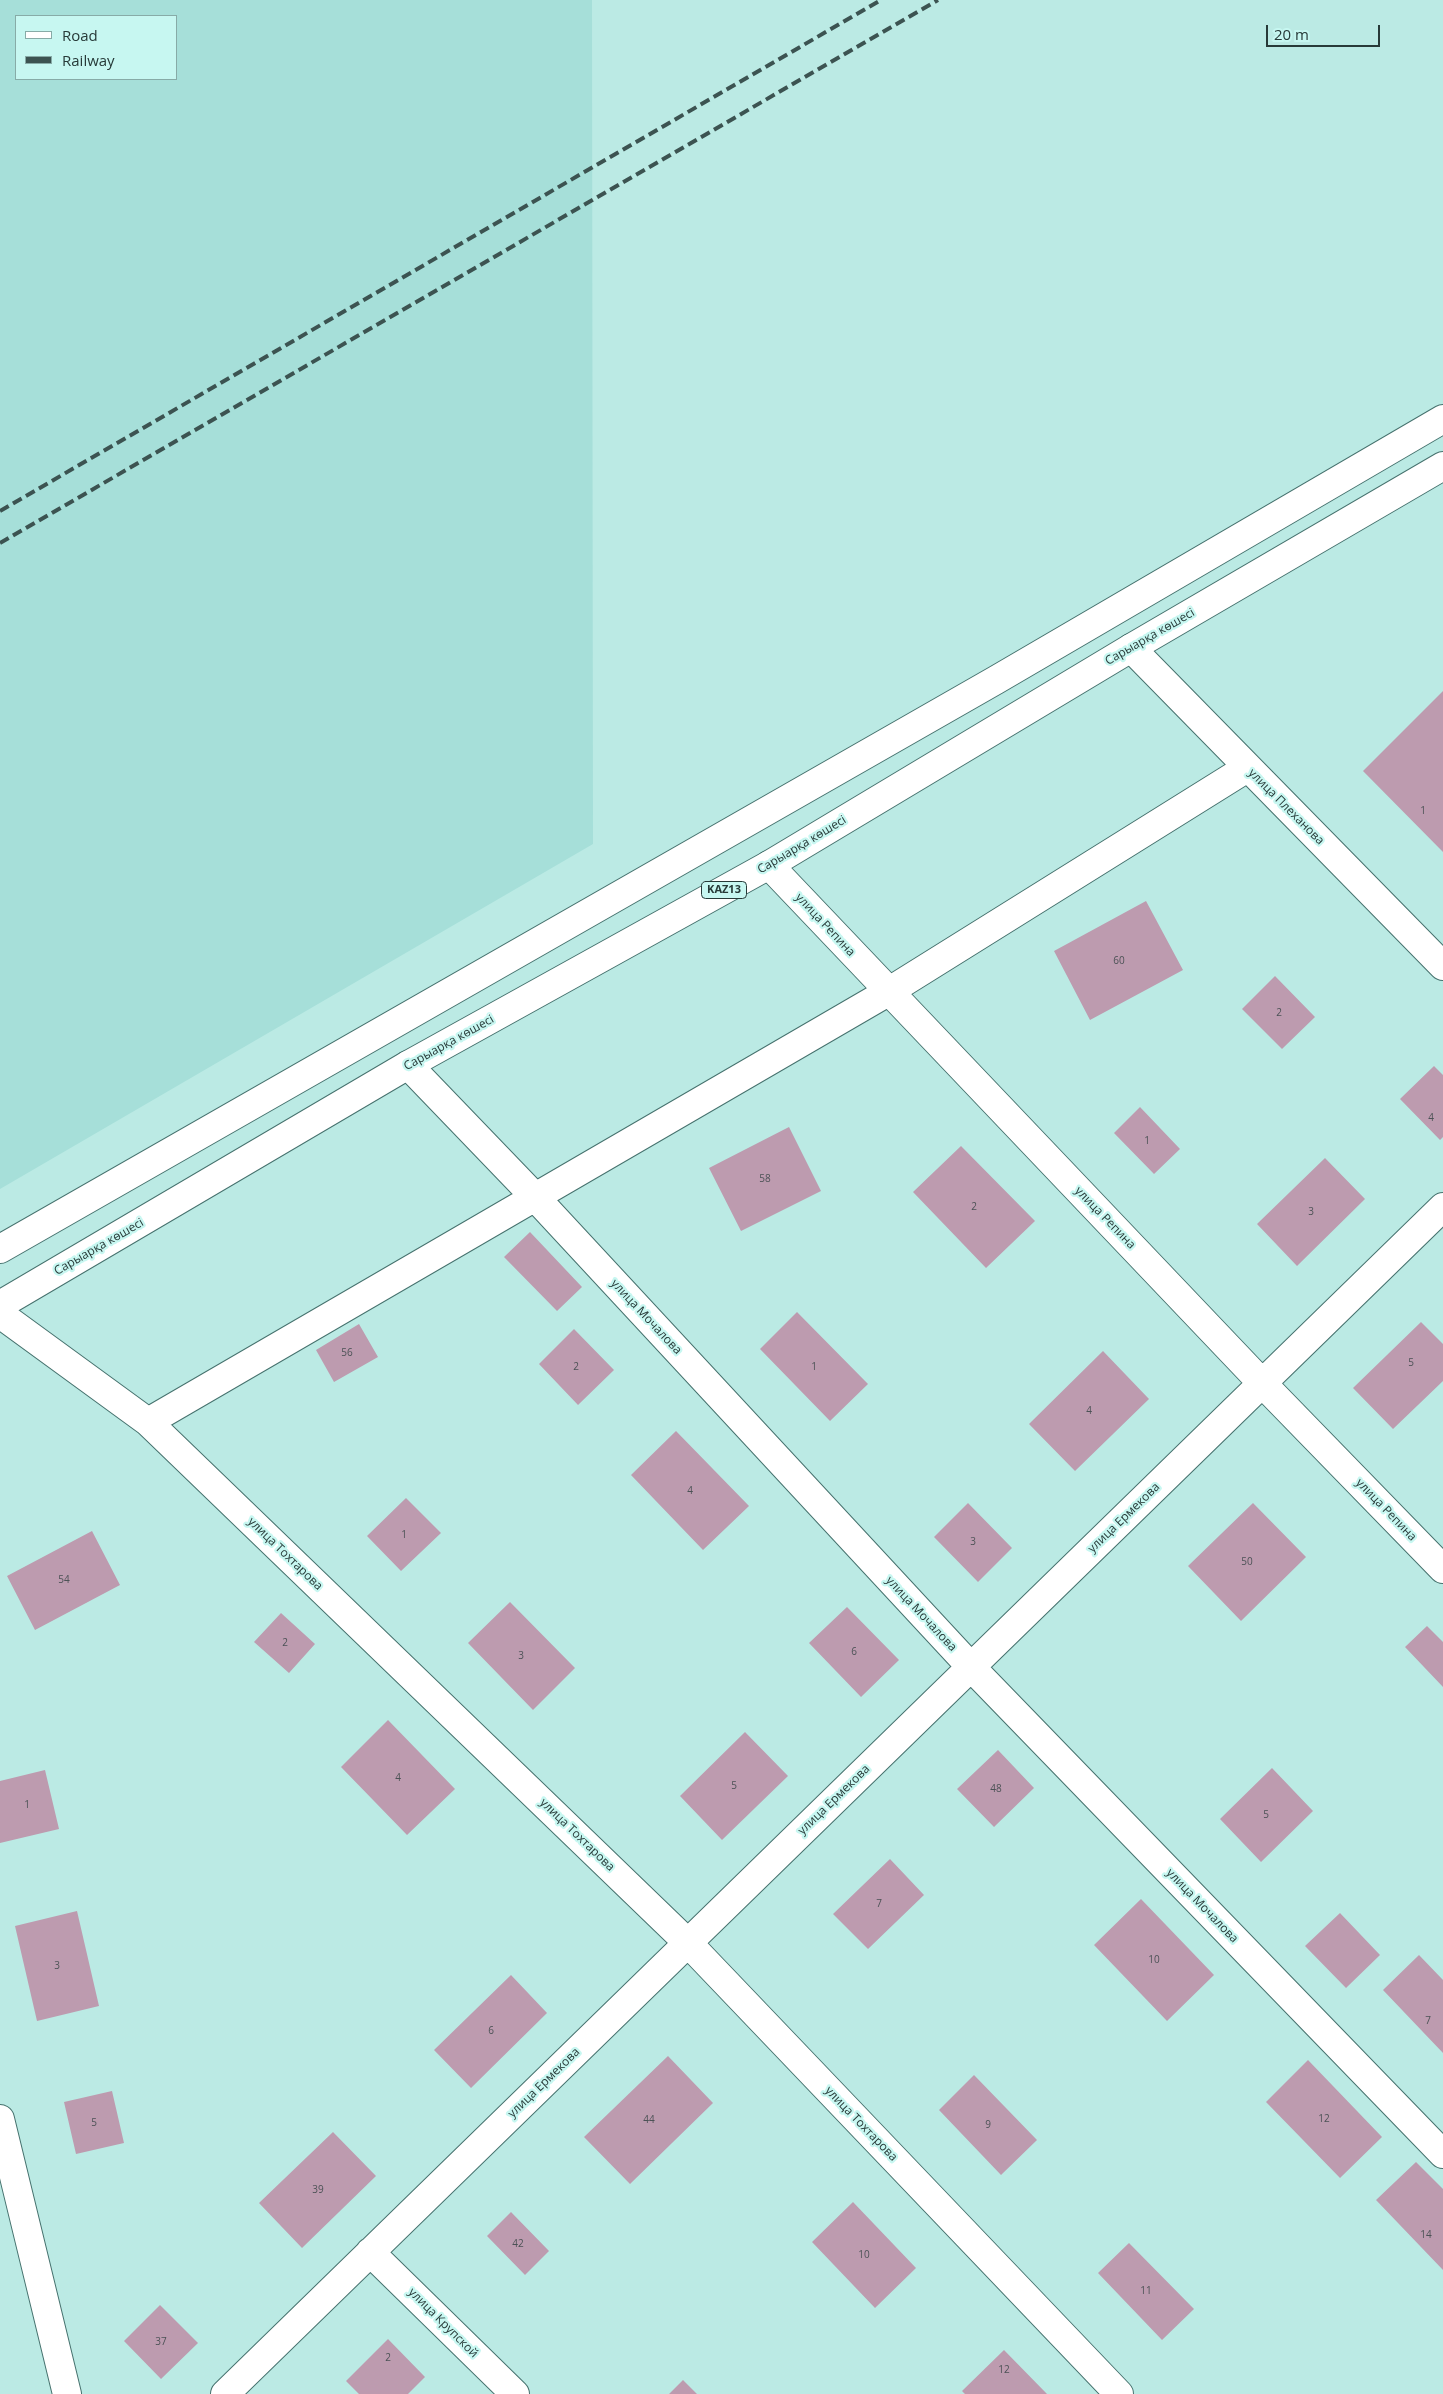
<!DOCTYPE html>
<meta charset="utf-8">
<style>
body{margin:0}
#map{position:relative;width:1443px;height:2394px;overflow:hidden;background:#bbeae4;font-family:"Open Sans",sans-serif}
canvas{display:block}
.legend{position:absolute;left:15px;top:15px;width:162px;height:65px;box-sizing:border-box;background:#c7f7f1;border:1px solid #87aba7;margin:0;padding:6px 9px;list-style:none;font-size:15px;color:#273a38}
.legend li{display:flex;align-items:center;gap:10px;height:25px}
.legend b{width:25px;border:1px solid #87aba7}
.scale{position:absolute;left:1266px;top:25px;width:114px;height:22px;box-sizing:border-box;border:2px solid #273a38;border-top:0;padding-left:6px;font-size:15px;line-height:18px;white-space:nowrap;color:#273a38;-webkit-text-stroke:4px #c7f7f1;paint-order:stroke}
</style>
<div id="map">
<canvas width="1443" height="2394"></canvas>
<ul class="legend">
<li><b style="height:6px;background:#fff"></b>Road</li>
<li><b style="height:6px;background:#3c5351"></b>Railway</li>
</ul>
<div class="scale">20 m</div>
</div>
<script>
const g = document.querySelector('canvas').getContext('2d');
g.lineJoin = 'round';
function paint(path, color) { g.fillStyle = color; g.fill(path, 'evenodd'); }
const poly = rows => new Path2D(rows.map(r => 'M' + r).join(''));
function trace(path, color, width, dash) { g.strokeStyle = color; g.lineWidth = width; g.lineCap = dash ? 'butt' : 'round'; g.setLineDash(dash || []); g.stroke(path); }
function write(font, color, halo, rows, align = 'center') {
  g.font = font + ' "Open Sans",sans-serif'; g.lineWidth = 4.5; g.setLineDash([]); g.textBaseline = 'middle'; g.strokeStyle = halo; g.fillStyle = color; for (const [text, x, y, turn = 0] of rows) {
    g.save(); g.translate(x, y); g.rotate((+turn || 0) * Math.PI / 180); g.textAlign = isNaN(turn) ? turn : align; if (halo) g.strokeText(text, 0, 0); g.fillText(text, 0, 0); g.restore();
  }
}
paint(poly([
 [0,0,592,0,593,844,0,1189],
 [16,16,176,16,176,79,16,79]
]), '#a6dfd9');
paint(poly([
 [1443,691,1443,852,1363,771],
 [1146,901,1183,970,1090,1020,1054,951],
 [1275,976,1315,1017,1282,1049,1242,1009],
 [1434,1066,1443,1075,1443,1137,1440,1140,1400,1099],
 [1140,1107,1180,1149,1154,1174,1114,1133],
 [789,1127,821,1191,741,1231,709,1168],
 [961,1146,1035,1221,986,1268,913,1192],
 [1325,1158,1365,1199,1297,1266,1257,1224],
 [530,1232,582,1287,557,1311,504,1257],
 [797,1312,868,1384,830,1421,760,1349],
 [1421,1322,1443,1344,1443,1381,1393,1429,1353,1388],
 [359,1324,378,1357,334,1382,316,1350],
 [574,1329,614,1370,578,1405,539,1364],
 [1103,1351,1149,1399,1075,1471,1029,1424],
 [676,1431,749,1506,703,1550,631,1475],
 [406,1498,441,1533,401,1571,367,1536],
 [968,1503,1012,1548,978,1582,934,1537],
 [1253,1503,1306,1557,1241,1621,1188,1566],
 [92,1531,120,1585,35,1630,7,1576],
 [510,1602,575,1668,533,1710,468,1643],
 [847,1607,899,1660,861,1697,809,1643],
 [281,1613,315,1644,289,1673,254,1642],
 [1427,1626,1443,1642,1443,1687,1405,1647],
 [388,1720,455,1789,407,1835,341,1767],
 [745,1732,788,1776,722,1840,680,1796],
 [998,1750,1034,1788,994,1827,957,1789],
 [1272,1768,1313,1811,1261,1862,1220,1819],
 [45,1770,59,1829,0,1843,0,1781],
 [890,1859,924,1895,868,1949,833,1914],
 [1141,1899,1214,1975,1167,2021,1094,1945],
 [77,1911,99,2006,37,2021,15,1926],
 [1340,1913,1380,1955,1346,1988,1305,1946],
 [1419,1955,1443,1980,1443,2053,1383,1990],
 [511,1975,547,2013,471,2088,434,2050],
 [668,2056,713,2103,630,2184,584,2137],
 [1308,2060,1382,2137,1340,2178,1266,2102],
 [974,2075,1037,2140,1001,2175,939,2110],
 [112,2091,124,2143,76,2154,64,2102],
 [333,2132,376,2176,302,2248,259,2203],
 [1416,2162,1443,2189,1443,2270,1376,2200],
 [853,2202,916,2268,875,2308,812,2242],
 [511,2212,549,2251,525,2275,487,2236],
 [1129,2243,1194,2309,1162,2340,1098,2273],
 [160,2305,198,2343,161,2379,124,2341],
 [388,2339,425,2377,408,2394,359,2394,346,2381],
 [1004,2350,1047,2394,965,2394,962,2391],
 [683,2380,697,2394,669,2394]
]), '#bd9baf');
const minor = poly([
 [1131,648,1443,966],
 [769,865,1262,1383,1443,1569],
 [408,1065,535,1197,971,1667,1443,2154],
 [0,1314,148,1422,688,1943,1119,2394],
 [148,1422,888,992,1247,768],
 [0,2119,67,2394],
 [370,2252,515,2394],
 [225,2394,1443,1207]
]);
const primary = poly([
 [0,1249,996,680,1443,419],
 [0,1305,408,1065,769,865,1131,648,1443,466]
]);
trace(minor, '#46726e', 30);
trace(primary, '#46726e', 30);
trace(minor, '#fff', 28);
trace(primary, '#fff', 28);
trace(poly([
 [0,511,881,0],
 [0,543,938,0]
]), '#3c5351', 4, [10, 5]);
write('10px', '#4c5256', null, [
 ["1",1423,811],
 ["60",1119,961],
 ["2",1279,1013],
 ["4",1431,1118],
 ["1",1147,1141],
 ["58",765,1179],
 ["2",974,1207],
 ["3",1311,1212],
 ["56",347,1353],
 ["5",1411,1363],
 ["2",576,1367],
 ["1",814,1367],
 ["4",1089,1411],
 ["4",690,1491],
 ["1",404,1535],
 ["3",973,1542],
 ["50",1247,1562],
 ["54",64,1580],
 ["2",285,1643],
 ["6",854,1652],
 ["3",521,1656],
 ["4",398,1778],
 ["5",734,1786],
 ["48",996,1789],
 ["1",27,1805],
 ["5",1266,1815],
 ["7",879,1904],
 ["10",1154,1960],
 ["3",57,1966],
 ["7",1428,2021],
 ["6",491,2031],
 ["12",1324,2119],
 ["44",649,2120],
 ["5",94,2123],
 ["9",988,2125],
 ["39",318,2190],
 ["14",1426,2235],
 ["42",518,2244],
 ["10",864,2255],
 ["11",1146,2291],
 ["37",161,2342],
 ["2",388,2358],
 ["12",1004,2370]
]);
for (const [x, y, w] of [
 [724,890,45]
]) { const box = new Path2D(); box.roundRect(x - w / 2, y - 8.5, w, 17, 4); g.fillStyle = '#c7f7f1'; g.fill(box); trace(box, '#273a38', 1); }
write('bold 11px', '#273a38', null, [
 ["KAZ13",724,890]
]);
write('12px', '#273a38', '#c7f7f1', [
 ["Сарыарқа көшесі",1150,637,-30],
 ["улица Плеханова",1286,807,45],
 ["Сарыарқа көшесі",802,845,-31],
 ["улица Репина",825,925,47],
 ["Сарыарқа көшесі",449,1043,-29],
 ["улица Репина",1105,1218,46],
 ["Сарыарқа көшесі",99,1247,-30],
 ["улица Мочалова",646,1317,47],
 ["улица Репина",1386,1510,46],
 ["улица Ермекова",1124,1518,-44],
 ["улица Тохтарова",285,1554,44],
 ["улица Мочалова",921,1614,47],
 ["улица Ермекова",834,1800,-44],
 ["улица Тохтарова",577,1835,44],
 ["улица Мочалова",1202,1906,46],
 ["улица Ермекова",544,2083,-44],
 ["улица Тохтарова",861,2124,46],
 ["улица Крупской",443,2323,45]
]);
</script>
